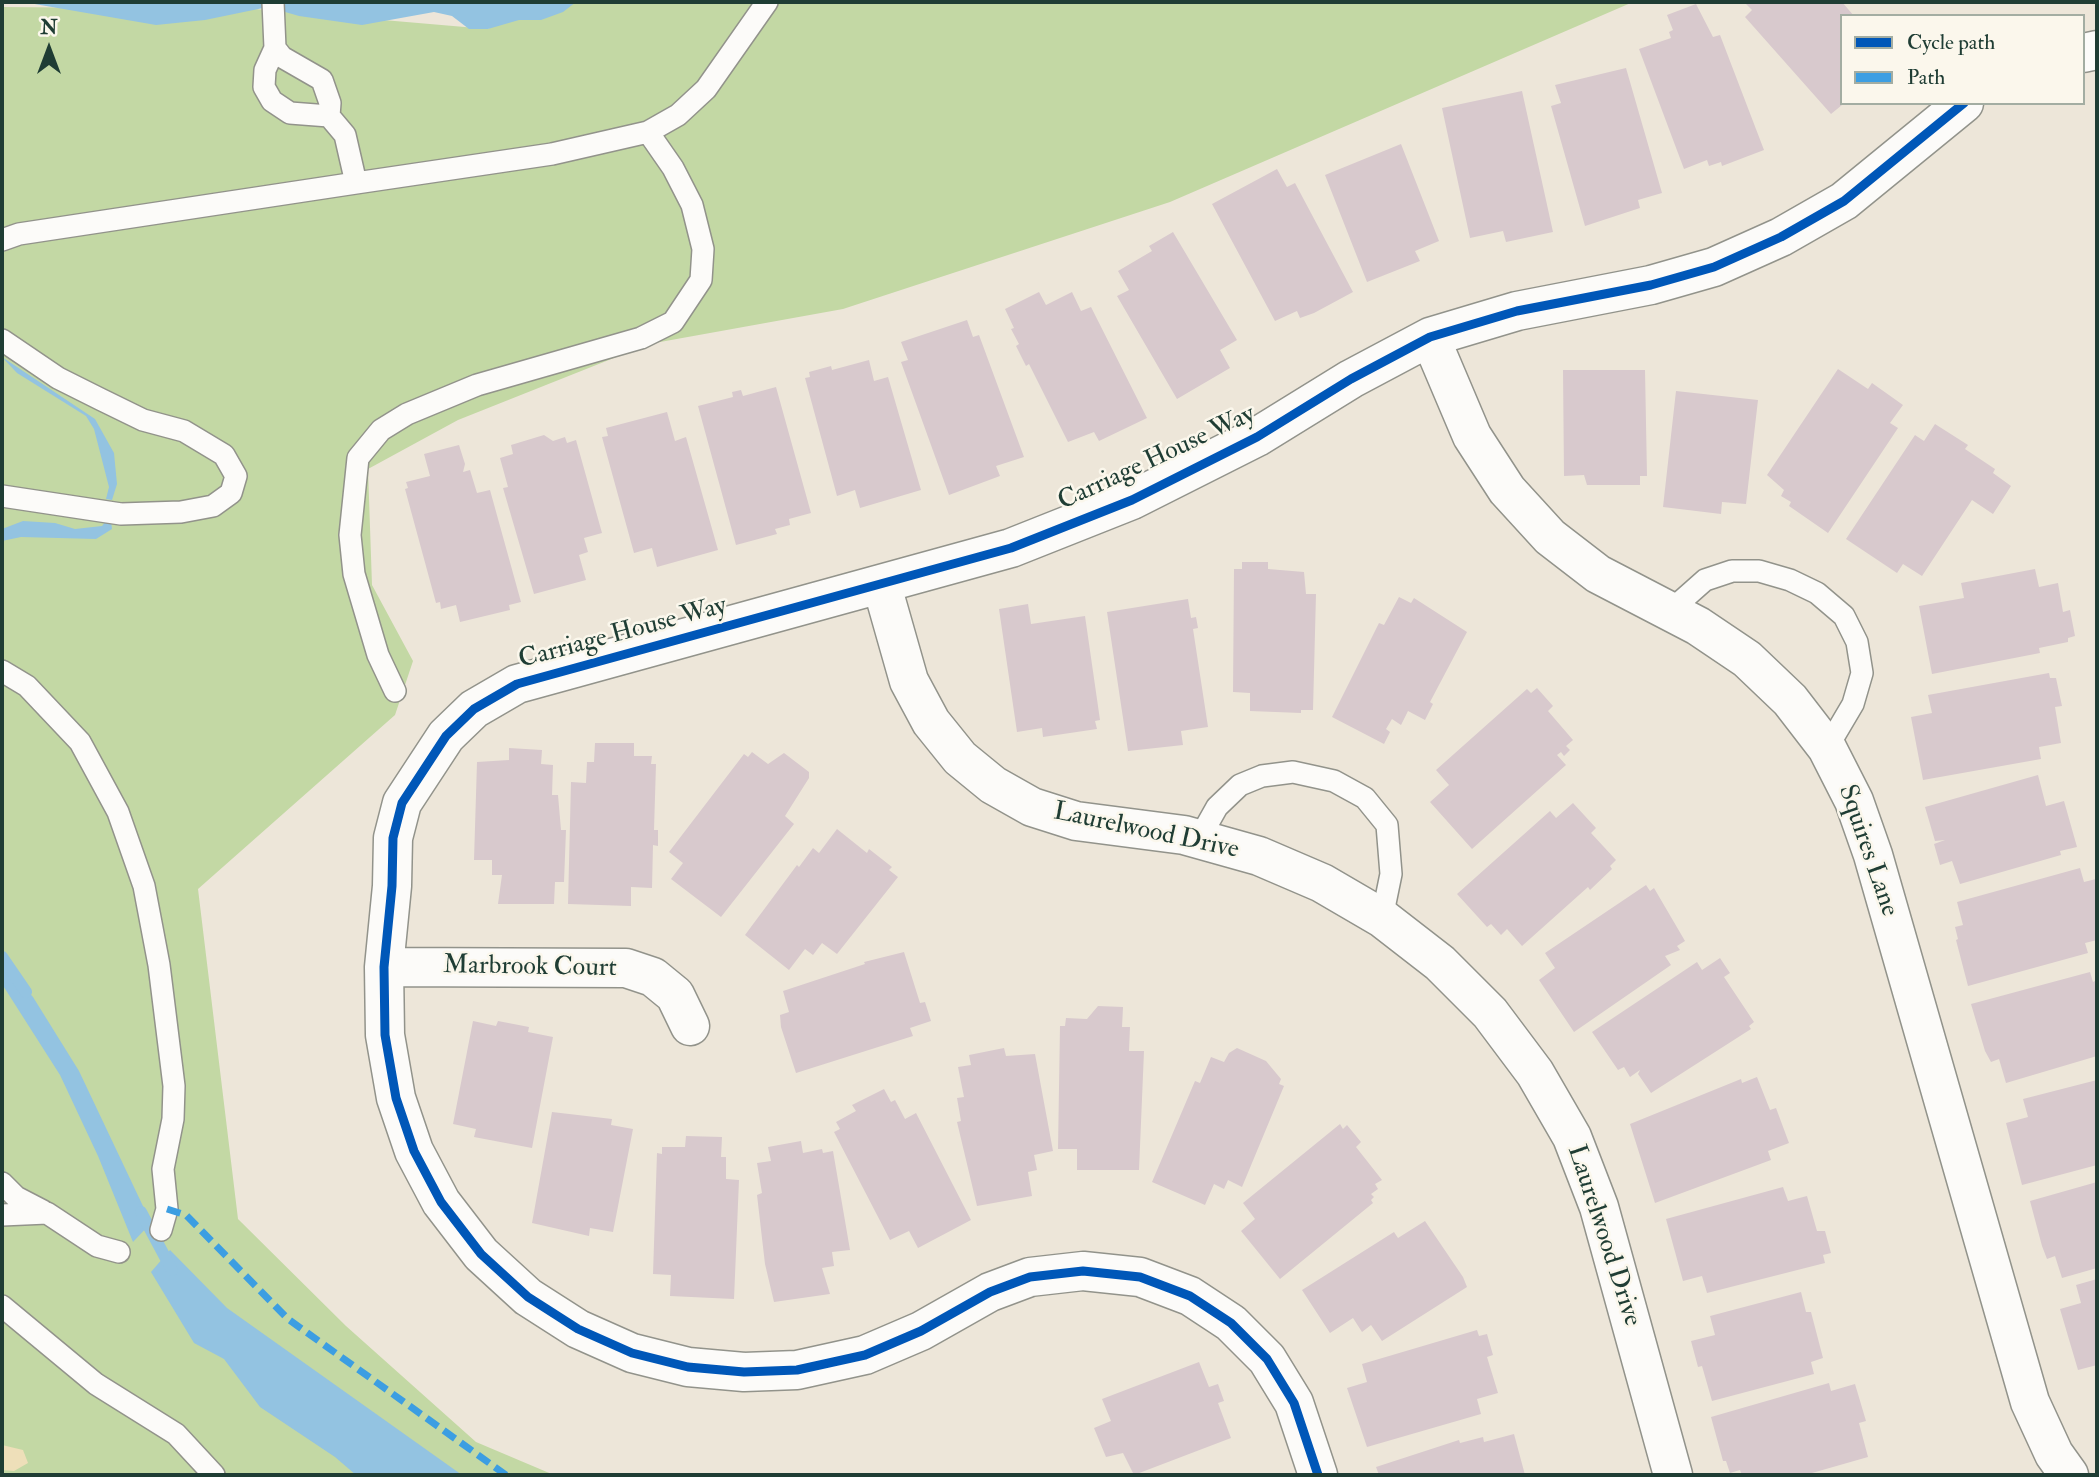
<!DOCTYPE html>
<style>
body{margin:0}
#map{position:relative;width:2099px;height:1477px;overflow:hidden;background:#ede6d9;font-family:"IM FELL Double Pica",serif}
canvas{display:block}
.frame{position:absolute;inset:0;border:4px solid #1f3d34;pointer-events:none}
.legend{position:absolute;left:1840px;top:14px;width:245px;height:91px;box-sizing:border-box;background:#fbf7ec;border:2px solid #a3ada2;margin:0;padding:9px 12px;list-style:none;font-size:21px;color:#1f3d34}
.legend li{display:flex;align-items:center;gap:14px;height:35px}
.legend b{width:35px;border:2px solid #a3ada2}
.north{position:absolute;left:14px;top:14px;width:70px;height:70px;-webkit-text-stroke:5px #fbf7ec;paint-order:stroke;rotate:0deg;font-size:19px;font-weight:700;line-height:28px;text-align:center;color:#1f3d34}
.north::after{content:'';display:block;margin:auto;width:24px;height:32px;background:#1f3d34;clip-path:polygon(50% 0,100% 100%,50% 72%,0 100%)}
</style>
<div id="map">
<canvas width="2099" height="1477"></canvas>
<div class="frame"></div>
<ul class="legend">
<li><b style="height:9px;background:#0057b8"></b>Cycle path</li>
<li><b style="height:9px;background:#3c9ee2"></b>Path</li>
</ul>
<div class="north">N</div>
</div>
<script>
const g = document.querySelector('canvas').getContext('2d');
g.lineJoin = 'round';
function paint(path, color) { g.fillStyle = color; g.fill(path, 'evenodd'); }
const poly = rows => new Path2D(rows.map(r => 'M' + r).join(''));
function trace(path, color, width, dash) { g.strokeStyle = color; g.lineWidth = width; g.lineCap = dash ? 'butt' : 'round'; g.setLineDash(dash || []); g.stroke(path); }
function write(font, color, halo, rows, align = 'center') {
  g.font = font + ' "IM FELL Double Pica",serif'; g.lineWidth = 5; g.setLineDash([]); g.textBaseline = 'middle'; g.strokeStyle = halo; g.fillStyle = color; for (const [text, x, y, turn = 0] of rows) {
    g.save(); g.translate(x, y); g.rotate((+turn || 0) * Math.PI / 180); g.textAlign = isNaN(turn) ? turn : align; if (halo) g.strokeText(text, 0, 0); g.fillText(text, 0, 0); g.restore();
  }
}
paint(poly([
 [531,2,1633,2,1170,202,843,309,649,344,458,420,368,469,372,585,413,661,395,715,198,889,238,1219,346,1326,476,1442,554,1475,2,1475,2,7,255,9,488,29]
]), '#c3d8a4');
paint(poly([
 [2,1445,23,1450,28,1463,14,1471,2,1470]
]), '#eedfb9');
paint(poly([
 [23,2,576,2,563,12,541,20,519,20,488,29,469,29,452,16,434,12,362,25,299,16,268,7,205,20,156,25],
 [2,357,95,419,114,453,117,484,112,500,106,499,109,487,94,429,86,416,17,373],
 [23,521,55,523,75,529,102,526,106,521,111,521,112,529,96,539,21,537,2,541,2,529],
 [2,962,33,997,79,1071,151,1223,133,1242,98,1156,60,1075,2,984],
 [170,1250,227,1308,462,1475,356,1475,335,1457,260,1407,224,1359,194,1343,151,1272]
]), '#93c3e1');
trace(poly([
 [2,957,26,992],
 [141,1212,172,1270]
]), '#93c3e1', 12);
paint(poly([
 [1744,2,1842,2,1854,16,1842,16,1842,105,1831,114,1745,17,1752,10],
 [1696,4,1713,37,1720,35,1764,150,1722,166,1721,162,1709,166,1707,160,1684,169,1639,49,1671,38,1669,32,1673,30,1667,15],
 [1626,68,1662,193,1638,200,1640,208,1585,226,1551,106,1561,103,1555,85],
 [1522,91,1553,232,1506,242,1503,231,1470,238,1442,108],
 [1401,144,1439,241,1415,251,1420,261,1367,282,1325,175],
 [1277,169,1287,187,1295,183,1353,292,1314,313,1300,318,1297,311,1275,321,1212,204],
 [1173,232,1237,340,1220,350,1230,368,1177,399,1117,296,1129,290,1118,271,1152,251,1149,246],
 [1039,292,1046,305,1072,292,1081,311,1091,307,1147,418,1099,441,1094,432,1068,442,1029,364,1026,366,1016,346,1019,344,1011,329,1014,328,1005,309],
 [967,320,973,337,979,335,1024,457,996,466,1000,476,949,495,901,362,908,360,901,342],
 [869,360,874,381,888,377,921,490,860,508,855,490,837,496,805,378,810,377,809,372,831,366,832,370],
 [1838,369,1868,389,1872,383,1903,405,1890,423,1898,428,1828,533,1789,506,1791,502,1781,496,1784,490,1767,475],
 [1563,370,1645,370,1647,476,1640,476,1640,485,1587,485,1584,475,1564,476],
 [776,387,811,513,789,519,790,525,775,529,777,534,736,545,698,406,733,397,732,392,741,390,743,396],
 [1676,391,1758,400,1746,504,1722,502,1721,514,1663,507],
 [667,412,675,441,686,437,718,550,657,567,652,548,634,553,602,437,608,436,606,428],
 [1935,424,1968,445,1965,449,1995,469,1993,473,2011,486,1993,514,1972,500,1922,576,1903,564,1897,573,1846,539,1915,435,1924,441],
 [544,435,553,441,565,437,567,443,576,440,602,533,584,538,588,552,579,555,586,580,534,594,503,488,508,487,500,458,513,454,511,445],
 [459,445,465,464,463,472,470,470,477,493,490,490,521,602,509,605,510,610,460,622,456,605,441,609,440,602,436,603,405,489,408,488,406,482,430,476,424,454],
 [1242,562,1268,562,1268,569,1304,572,1306,594,1316,594,1313,710,1301,710,1301,713,1250,711,1250,693,1233,692,1234,569,1242,569],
 [2035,569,2039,587,2058,583,2063,612,2070,610,2075,636,2068,638,2068,642,2039,648,2040,653,1932,674,1919,606,1964,598,1961,583],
 [1399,597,1411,603,1414,598,1467,632,1430,702,1433,704,1425,720,1408,711,1401,725,1392,719,1386,729,1390,732,1384,744,1332,717,1379,623,1384,625],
 [1188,599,1191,618,1196,617,1198,628,1193,629,1208,727,1181,731,1183,745,1128,751,1107,612],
 [1028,604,1031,624,1085,616,1100,720,1095,721,1097,729,1043,737,1042,728,1017,732,999,609],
 [2049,673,2050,678,2056,678,2062,706,2055,707,2061,743,2039,747,2041,759,1923,780,1911,717,1932,713,1928,695],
 [1537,688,1553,706,1548,711,1573,740,1566,746,1570,750,1564,756,1561,752,1557,755,1566,765,1472,849,1430,802,1449,785,1436,770,1527,689,1531,693],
 [595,743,634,743,634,756,652,756,651,764,656,764,654,830,658,830,658,846,653,845,652,888,631,887,631,906,568,904,571,782,586,783,587,762,594,762],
 [509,748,542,750,541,764,553,765,552,795,558,795,561,830,566,830,564,882,555,882,554,904,498,904,502,875,492,875,492,860,474,860,477,762,509,760],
 [752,752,768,764,784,753,809,772,809,778,785,816,794,824,721,917,671,879,683,863,669,852,744,754,748,757],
 [2038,775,2046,806,2064,801,2077,847,2060,851,2061,855,1960,884,1952,861,1940,865,1934,844,1945,840,1935,841,1925,807],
 [1573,803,1596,828,1591,833,1616,860,1610,866,1612,869,1590,890,1588,887,1522,946,1507,929,1501,935,1491,924,1487,927,1457,894,1550,811,1556,818],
 [837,829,867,853,869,849,892,867,889,870,898,877,837,954,822,943,813,955,805,949,789,970,745,935,797,865,799,867,813,848,819,853],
 [2080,868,2084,882,2096,879,2097,882,2097,940,2085,943,2088,953,1968,986,1956,940,1958,939,1955,927,1963,925,1957,902],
 [1646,885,1650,891,1654,888,1685,941,1677,946,1680,950,1665,956,1671,965,1574,1032,1539,980,1555,968,1545,953],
 [904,952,920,1003,925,1002,931,1021,910,1028,913,1036,796,1073,781,1027,780,1015,789,1012,783,991,865,964,864,962],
 [1720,958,1730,973,1724,977,1754,1022,1749,1026,1751,1029,1651,1093,1638,1074,1640,1070,1630,1077,1624,1067,1618,1070,1592,1032,1697,962,1702,970],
 [2090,972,2093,982,2097,980,2097,1056,2006,1083,1999,1059,1991,1062,1985,1051,1971,1004],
 [1098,1006,1123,1007,1122,1027,1130,1027,1129,1051,1144,1051,1139,1170,1077,1170,1077,1149,1058,1149,1060,1026,1065,1026,1066,1018,1087,1019],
 [473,1021,496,1026,498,1021,529,1027,528,1032,553,1037,532,1148,474,1137,476,1129,453,1124],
 [1004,1048,1006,1056,1035,1054,1053,1151,1034,1155,1037,1170,1028,1172,1032,1196,977,1206,957,1122,961,1121,957,1098,964,1097,958,1067,971,1065,969,1055],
 [1237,1048,1266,1061,1281,1079,1279,1084,1284,1086,1242,1187,1228,1180,1224,1189,1214,1184,1205,1205,1152,1182,1195,1081,1200,1083,1211,1057,1224,1062,1229,1053],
 [1757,1077,1770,1110,1776,1108,1789,1143,1768,1151,1771,1160,1655,1203,1630,1124,1741,1079,1742,1083],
 [2097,1080,2097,1165,2022,1185,2006,1123,2028,1117,2023,1099],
 [884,1089,891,1102,895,1100,905,1119,916,1113,971,1220,918,1248,909,1231,890,1240,834,1132,840,1129,836,1122,856,1111,852,1105],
 [552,1112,612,1119,611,1125,633,1129,613,1232,590,1228,589,1236,532,1223],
 [1340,1124,1343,1129,1347,1125,1361,1142,1356,1147,1382,1180,1375,1184,1378,1189,1371,1194,1374,1197,1371,1200,1373,1203,1280,1279,1241,1231,1255,1219,1243,1203],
 [686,1136,722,1137,721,1157,726,1157,726,1179,739,1180,734,1299,670,1296,671,1275,653,1274,657,1153,662,1154,662,1147,685,1147],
 [801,1141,803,1153,822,1149,823,1153,833,1151,850,1250,832,1252,834,1266,822,1268,830,1294,774,1302,765,1264,757,1195,762,1193,757,1163,771,1161,768,1147],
 [2097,1182,2097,1268,2062,1278,2055,1256,2047,1259,2042,1246,2030,1201],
 [1783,1187,1788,1201,1807,1196,1817,1231,1825,1231,1831,1253,1823,1255,1825,1263,1707,1293,1702,1276,1683,1281,1666,1219],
 [1425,1221,1463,1277,1467,1287,1382,1341,1371,1325,1362,1332,1353,1318,1330,1333,1302,1290,1394,1232,1398,1238],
 [2097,1279,2097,1365,2078,1370,2060,1309,2081,1303,2076,1285],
 [1801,1292,1806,1312,1811,1312,1823,1358,1811,1362,1814,1374,1712,1401,1702,1366,1698,1367,1691,1341,1715,1335,1710,1316],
 [1477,1330,1479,1336,1487,1334,1493,1355,1487,1357,1498,1393,1477,1399,1481,1414,1367,1447,1347,1388,1367,1382,1362,1364],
 [1199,1362,1209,1387,1218,1384,1224,1401,1218,1403,1231,1438,1134,1475,1123,1453,1106,1457,1094,1428,1111,1421,1102,1399],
 [1829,1383,1831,1391,1855,1384,1866,1421,1859,1423,1868,1457,1805,1475,1742,1475,1740,1470,1730,1473,1726,1461,1723,1461,1711,1417],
 [1514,1434,1525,1475,1379,1475,1376,1467,1459,1440,1460,1443,1483,1437,1484,1442]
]), '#d8c9cd');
const lane = poly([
 [273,2,275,48,265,70,264,87,272,101,290,113,329,116,330,103,322,80,282,57,275,48],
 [648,132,678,115,706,89,767,2],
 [356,183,552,154,648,132,673,168,692,205,703,249,701,280,673,322,641,338,477,385,407,414,381,430,358,458,350,535,354,574,378,655,395,691],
 [2,240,19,234,356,183,345,135,329,116],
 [2,340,58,378,100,399,143,420,184,431,224,455,236,476,231,493,213,506,181,512,121,514,2,496],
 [1670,611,1705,580,1732,571,1759,571,1790,580,1817,593,1844,616,1857,642,1862,673,1853,704,1827,748],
 [2,671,27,686,80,742,118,812,144,886,159,965,174,1086,173,1119,163,1169,167,1209,161,1230],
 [1199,839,1217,807,1240,785,1262,776,1293,772,1334,781,1365,798,1387,825,1391,874,1382,918],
 [2,1183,16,1197,43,1211],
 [2,1215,47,1213,97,1246,119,1252],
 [2,1306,96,1384,176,1434,214,1475]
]);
const street = poly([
 [2083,53,2097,50],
 [1430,337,1472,436,1507,490,1550,537,1598,574,1698,626,1747,659,1790,700,1827,748,1854,801,1873,855,2030,1402,2054,1454,2069,1475],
 [882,586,909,681,931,722,960,758,993,785,1032,807,1076,821,1184,835,1259,856,1322,883,1382,918,1440,963,1490,1013,1535,1073,1572,1137,1599,1207,1673,1475],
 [384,967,626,968,653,977,675,995,690,1026],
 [1318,1475,1294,1403,1267,1359,1231,1323,1190,1296,1140,1277,1083,1271,1030,1277,990,1292,921,1331,865,1355,797,1370,744,1372,688,1367,632,1353,578,1329,528,1297,481,1254,441,1202,414,1151,396,1098,385,1035,384,967,392,886,393,838,402,803,446,736,474,709,517,684,1011,548,1132,500,1257,437,1351,379,1430,337,1517,311,1651,285,1714,267,1781,237,1844,201,1964,103]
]);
trace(lane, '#92938b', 24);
trace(street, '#92938b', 41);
trace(lane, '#fcfbf9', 21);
trace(street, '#fcfbf9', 38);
trace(poly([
 [167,1209,186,1215,288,1319,506,1475]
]), '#3c9ee2', 7, [14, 7]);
trace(poly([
 [1318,1475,1294,1403,1267,1359,1231,1323,1190,1296,1140,1277,1083,1271,1030,1277,990,1292,921,1331,865,1355,797,1370,744,1372,688,1367,632,1353,578,1329,528,1297,481,1254,441,1202,414,1151,396,1098,385,1035,384,967,392,886,393,838,402,803,446,736,474,709,517,684,1011,548,1132,500,1257,437,1351,379,1430,337,1517,311,1651,285,1714,267,1781,237,1844,201,1964,103]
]), '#0057b8', 9);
write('26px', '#1f3d34', '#fbf7ec', [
 ["Carriage House Way",1157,459,-25],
 ["Carriage House Way",623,634,-15],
 ["Laurelwood Drive",1146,832,12],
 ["Squires Lane",1867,851,71],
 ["Marbrook Court",530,968,1],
 ["Laurelwood Drive",1603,1236,72]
]);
</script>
